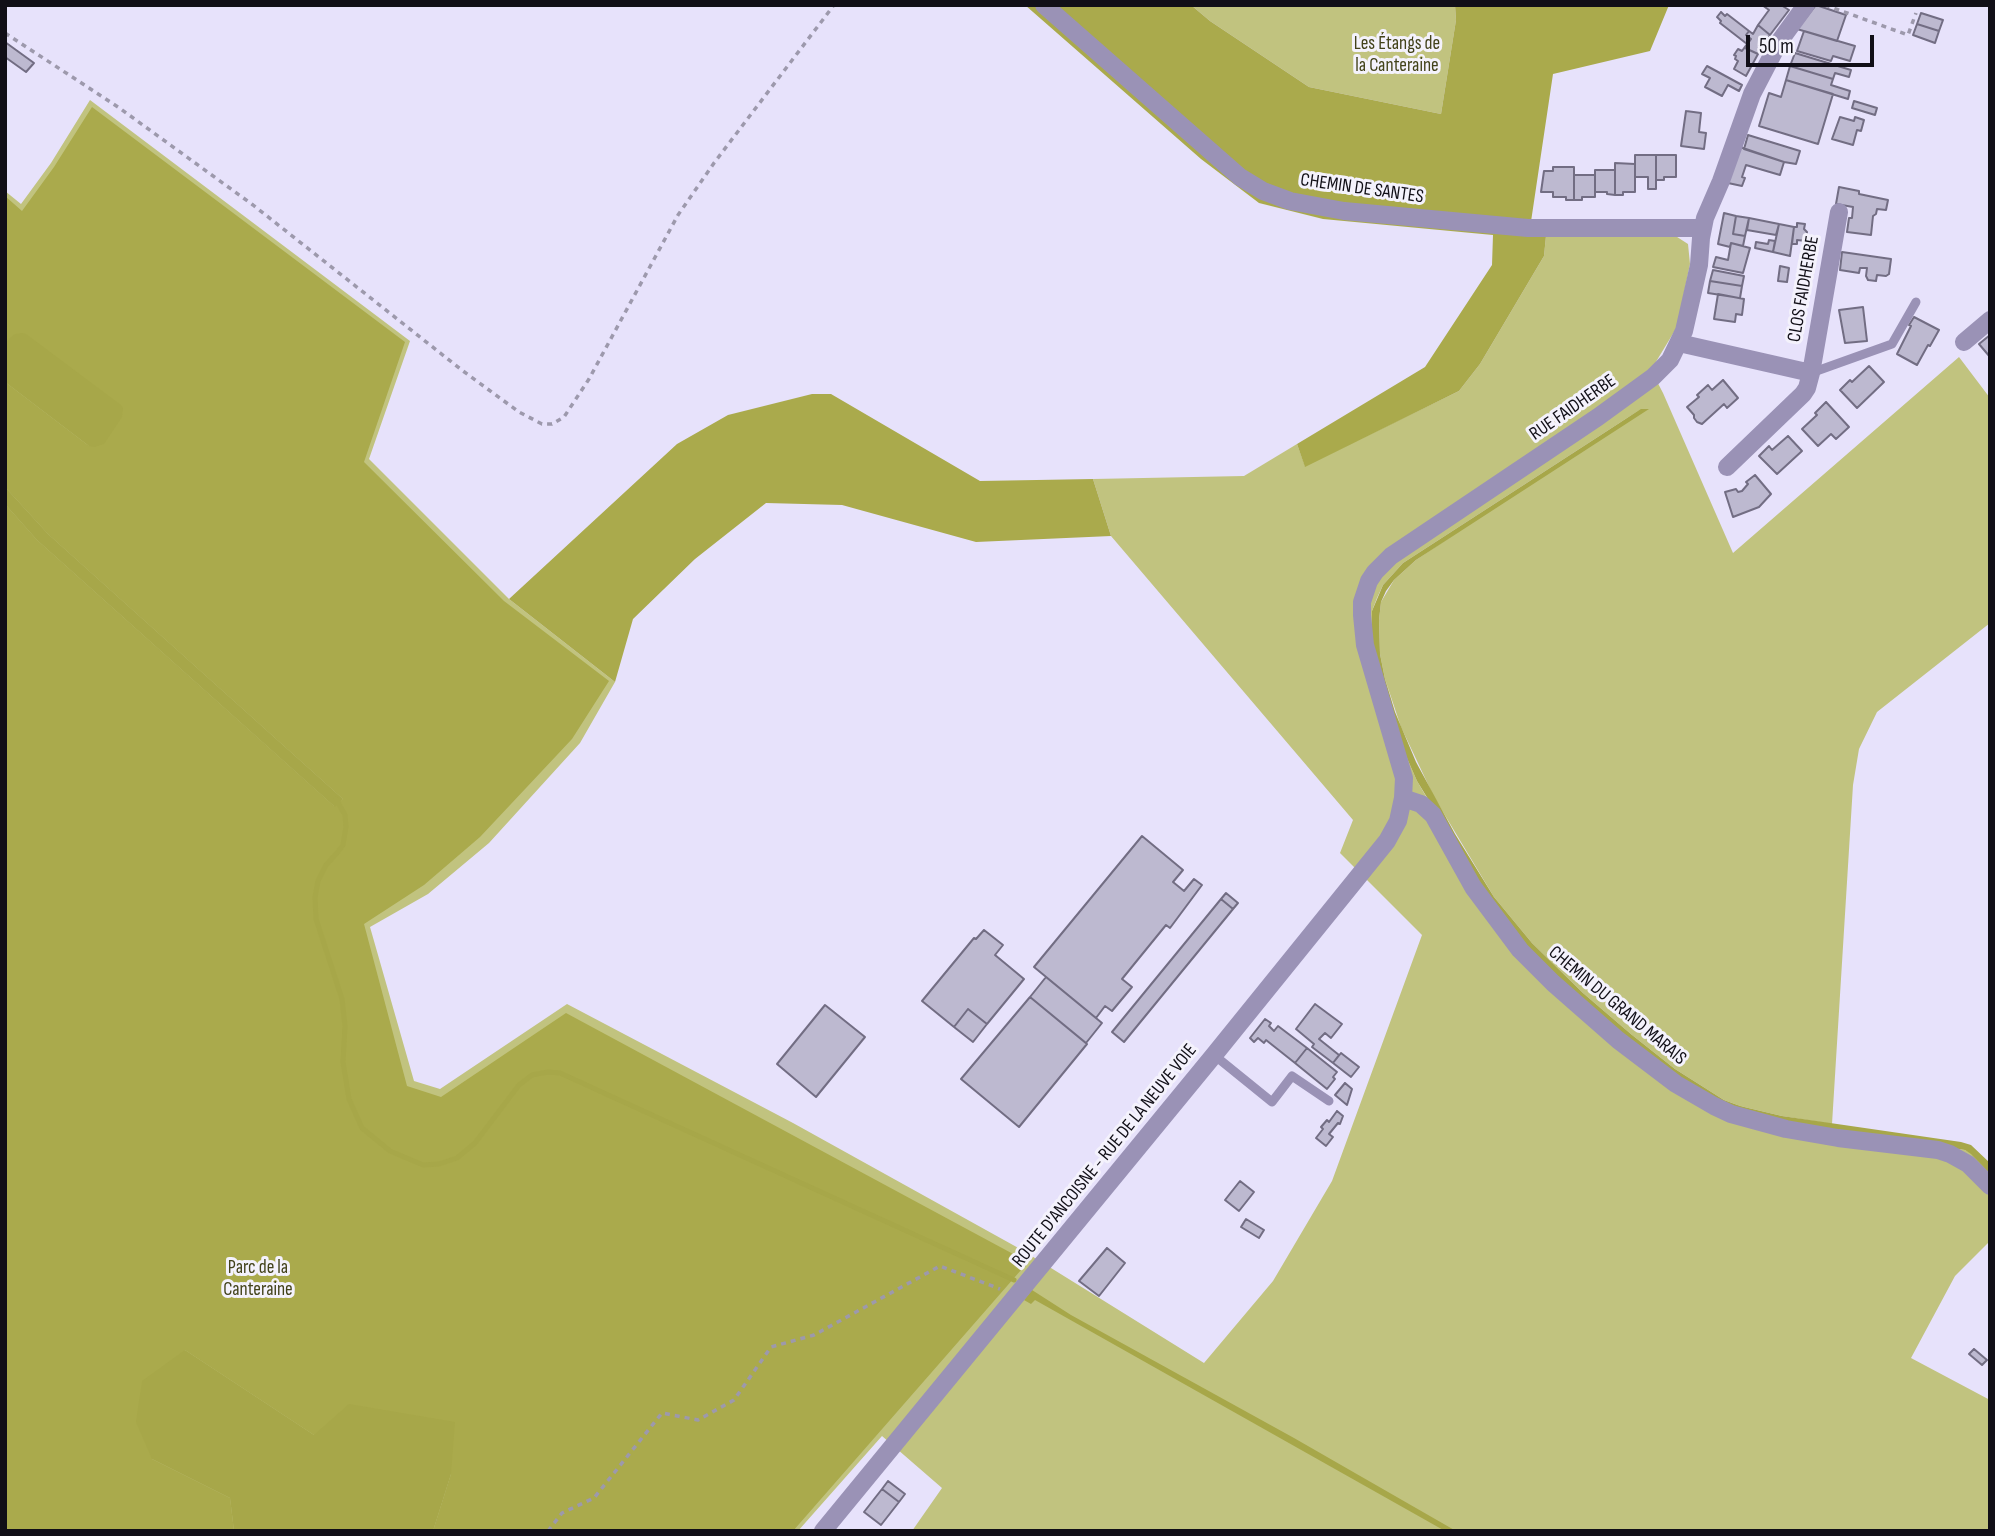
<!DOCTYPE html>
<meta charset="utf-8">
<style>
body{margin:0}
#map{position:relative;width:1995px;height:1536px;overflow:hidden;background:#e7e2fb;font-family:"Sofia Sans Condensed",sans-serif}
canvas{display:block}
.frame{position:absolute;inset:0;border:7px solid #110f17;pointer-events:none}
.scale{position:absolute;left:1746px;top:35px;width:128px;height:32px;box-sizing:border-box;border:4px solid #110f17;border-top:0;padding-left:9px;font-size:21px;line-height:24px;white-space:nowrap;color:#110f17;-webkit-text-stroke:5px #f4f2fc;paint-order:stroke}
</style>
<div id="map">
<canvas width="1995" height="1536"></canvas>
<div class="frame"></div>
<div class="scale">50 m</div>
</div>
<script>
const g = document.querySelector('canvas').getContext('2d');
g.lineJoin = 'round';
function paint(path, color) { g.fillStyle = color; g.fill(path, 'evenodd'); }
const poly = rows => new Path2D(rows.map(r => 'M' + r).join(''));
function trace(path, color, width, dash) { g.strokeStyle = color; g.lineWidth = width; g.lineCap = dash ? 'butt' : 'round'; g.setLineDash(dash || []); g.stroke(path); }
function write(font, color, halo, rows, align = 'center') {
  g.font = font + ' "Sofia Sans Condensed",sans-serif'; g.lineWidth = 6; g.setLineDash([]); g.textBaseline = 'middle'; g.strokeStyle = halo; g.fillStyle = color; for (const [text, x, y, turn = 0] of rows) {
    g.save(); g.translate(x, y); g.rotate((+turn || 0) * Math.PI / 180); g.textAlign = isNaN(turn) ? turn : align; if (halo) g.strokeText(text, 0, 0); g.fillText(text, 0, 0); g.restore();
  }
}
paint(poly([
 [1191,5,1455,5,1456,20,1441,114,1309,87,1210,21],
 [90,100,410,341,369,459,509,599,615,682,580,743,489,843,428,894,370,927,414,1081,440,1089,567,1004,793,1123,1022,1250,1204,1363,1273,1281,1332,1181,1422,935,1340,853,1353,820,1111,536,1093,479,1244,476,1297,444,1305,466,1459,391,1480,364,1544,256,1546,236,1674,235,1688,244,1690,264,1677,327,1651,370,1663,393,1733,553,1959,357,1990,398,1990,623,1877,712,1859,749,1853,785,1832,1124,1782,1116,1740,1106,1724,1100,1675,1069,1632,1035,1583,993,1532,943,1494,897,1434,797,1401,727,1385,679,1380,654,1379,620,1381,602,1394,580,1416,560,1641,409,1403,563,1383,585,1377,598,1372,611,1372,640,1399,740,1417,781,1479,887,1535,957,1707,1096,1811,1128,1965,1150,1971,1153,1990,1174,1990,1241,1955,1276,1911,1358,1990,1400,1990,1531,912,1531,942,1488,882,1436,798,1531,5,1531,5,191,21,204,51,163]
]), '#c1c37f');
paint(poly([
 [1025,5,1191,5,1210,21,1309,87,1441,114,1456,20,1455,5,1669,5,1650,51,1553,74,1529,235,1546,236,1544,256,1480,364,1459,391,1305,467,1297,444,1425,367,1492,265,1493,235,1323,219,1259,203,1201,159],
 [92,107,405,342,364,462,504,601,609,681,572,739,480,837,424,885,364,924,407,1086,441,1097,566,1013,1028,1262,793,1531,433,1531,451,1474,314,1435,185,1350,152,1459,230,1498,234,1531,5,1531,5,504,37,540,334,806,343,799,48,534,5,487,5,382,89,446,11,338,5,342,5,196,22,211,54,167],
 [812,394,831,394,980,481,1093,479,1111,536,976,542,842,505,766,503,695,559,633,619,615,682,509,599,677,444,728,415]
]), '#aaaa4c');
paint(poly([
 [22,333,26,334,121,405,123,408,122,417,104,444,95,447,89,446,5,382,5,342,15,334],
 [1641,409,1649,409,1416,560,1394,580,1386,591,1381,602,1379,620,1380,654,1385,679,1395,712,1416,762,1455,834,1494,897,1532,943,1583,993,1632,1035,1675,1069,1724,1100,1740,1106,1782,1116,1961,1142,1971,1145,1990,1163,1990,1174,1971,1154,1965,1150,1777,1122,1707,1096,1638,1048,1535,957,1497,912,1417,781,1399,740,1372,640,1372,611,1383,585,1403,563],
 [5,487,48,534,343,799,335,807,37,540,5,504],
 [1032,1290,1071,1315,1294,1438,1456,1531,1445,1531,1035,1300,1031,1304,1024,1300],
 [185,1350,314,1435,349,1404,455,1422,451,1474,433,1531,234,1531,230,1498,152,1459,136,1422,142,1381]
]), '#a7a749');
trace(poly([
 [336,799,345,815,346,827,343,845,337,853,326,865,318,881,315,897,316,919,342,999,345,1026,343,1062,349,1099,362,1128,390,1151,423,1165,439,1164,457,1158,475,1143,519,1085,532,1075,548,1072,560,1073,1014,1280]
]), '#a7a749', 5);
const building = poly([
 [1762,5,1781,5,1789,10,1770,35,1758,25,1769,10,1762,5],
 [1816,5,1846,15,1837,41,1797,29,1816,5],
 [1721,12,1725,16,1727,14,1749,31,1746,35,1751,39,1745,48,1758,54,1746,76,1734,69,1738,61,1735,59,1736,56,1734,55,1738,49,1742,51,1747,44,1720,23,1721,21,1717,17,1721,12],
 [1921,13,1943,20,1939,31,1917,24,1921,13],
 [1917,24,1939,31,1935,43,1913,35,1917,24],
 [1758,25,1770,35,1758,54,1745,48,1751,39,1746,35,1749,31,1753,34,1758,25],
 [1804,31,1855,46,1850,61,1833,56,1831,61,1797,51,1804,31],
 [5,42,34,63,26,72,5,57,5,42],
 [1795,53,1851,70,1849,77,1835,73,1833,79,1790,66,1795,53],
 [1707,66,1742,85,1739,91,1728,85,1722,96,1705,87,1710,78,1702,74,1707,66],
 [1790,66,1833,79,1831,85,1850,91,1848,99,1786,80,1790,66],
 [1786,80,1833,94,1818,144,1759,126,1769,93,1781,97,1786,80],
 [1854,101,1877,108,1875,115,1852,108,1854,101],
 [1686,111,1701,113,1699,132,1706,133,1704,149,1681,146,1686,111],
 [1840,117,1854,121,1855,117,1864,120,1861,131,1857,130,1853,145,1832,139,1840,117],
 [1748,135,1800,151,1796,164,1784,162,1744,149,1748,135],
 [1740,147,1784,162,1780,175,1746,165,1742,177,1745,178,1742,186,1728,183,1740,147],
 [1635,155,1656,155,1656,189,1648,189,1648,177,1635,177,1635,155],
 [1656,155,1676,155,1676,177,1664,177,1664,180,1656,180,1656,155],
 [1615,163,1635,164,1635,192,1623,192,1623,195,1615,195,1615,163],
 [1553,167,1574,167,1574,200,1566,200,1566,197,1553,197,1553,192,1541,192,1544,171,1553,171,1553,167],
 [1595,170,1615,170,1615,195,1607,194,1607,192,1595,192,1595,170],
 [1574,175,1595,175,1595,197,1582,197,1582,200,1574,200,1574,175],
 [1839,187,1859,191,1859,194,1888,200,1886,210,1877,209,1876,214,1873,216,1871,235,1847,232,1849,218,1852,218,1853,207,1836,204,1839,187],
 [1724,213,1736,216,1733,234,1745,236,1743,246,1731,243,1730,247,1718,244,1724,213],
 [1736,216,1749,218,1745,236,1733,234,1736,216],
 [1749,218,1779,224,1776,235,1747,230,1749,218],
 [1797,223,1805,224,1804,229,1807,232,1806,241,1797,240,1797,244,1792,244,1794,227,1797,227,1797,223],
 [1779,224,1794,227,1790,256,1773,252,1779,224],
 [1769,240,1775,241,1773,252,1755,248,1756,242,1768,244,1769,240],
 [1731,243,1750,248,1743,273,1713,267,1716,257,1728,260,1731,243],
 [1842,252,1891,259,1889,274,1886,276,1877,275,1876,281,1868,280,1866,276,1867,268,1860,268,1859,273,1840,270,1842,252],
 [1780,266,1789,268,1787,282,1778,281,1780,266],
 [1713,270,1744,276,1742,286,1710,281,1713,270],
 [1710,281,1742,286,1740,298,1708,293,1710,281],
 [1718,294,1744,299,1742,315,1736,314,1735,322,1714,319,1718,294],
 [1863,307,1867,341,1845,343,1839,310,1863,307],
 [1914,317,1939,330,1930,346,1928,345,1917,365,1897,354,1911,326,1909,325,1914,317],
 [1990,335,1990,357,1979,344,1990,335],
 [1869,366,1884,382,1857,408,1840,390,1850,380,1852,382,1869,366],
 [1723,380,1738,398,1727,408,1724,404,1702,424,1697,422,1694,418,1694,415,1687,407,1699,397,1697,395,1708,385,1712,390,1723,380],
 [1826,402,1849,427,1836,439,1831,434,1818,446,1802,429,1817,415,1815,413,1826,402],
 [1788,436,1802,451,1777,474,1759,456,1769,446,1772,450,1788,436],
 [1755,475,1771,494,1759,507,1733,517,1725,492,1736,489,1738,492,1742,491,1748,484,1746,482,1755,475],
 [1142,836,1183,870,1173,882,1184,891,1194,879,1202,885,1170,928,1166,925,1122,979,1132,987,1112,1011,1105,1006,1096,1018,1034,967,1142,836],
 [1226,893,1238,903,1233,909,1221,899,1226,893],
 [1221,899,1233,909,1124,1042,1112,1032,1221,899],
 [984,930,1003,945,995,955,1024,979,987,1024,968,1009,954,1027,922,1001,974,938,976,939,984,930],
 [1046,977,1102,1023,1086,1043,1030,997,1046,977],
 [1030,997,1087,1044,1019,1127,961,1079,1030,997],
 [1315,1004,1342,1024,1331,1038,1325,1033,1319,1039,1339,1055,1333,1063,1312,1047,1314,1044,1296,1029,1315,1004],
 [825,1005,865,1037,816,1097,777,1064,825,1005],
 [968,1009,987,1024,973,1042,954,1027,968,1009],
 [1265,1019,1271,1023,1269,1026,1274,1031,1278,1026,1307,1048,1295,1063,1266,1040,1264,1043,1258,1038,1254,1042,1250,1038,1265,1019],
 [1307,1048,1337,1072,1333,1077,1335,1079,1327,1089,1295,1063,1307,1048],
 [1341,1053,1359,1067,1351,1077,1333,1063,1341,1053],
 [1345,1083,1352,1089,1347,1105,1335,1095,1345,1083],
 [1337,1111,1343,1116,1340,1124,1338,1123,1329,1134,1333,1137,1326,1146,1316,1138,1323,1129,1321,1127,1327,1120,1329,1122,1337,1111],
 [1240,1181,1254,1192,1239,1211,1225,1200,1240,1181],
 [1246,1219,1264,1230,1259,1238,1241,1227,1246,1219],
 [1107,1248,1125,1263,1099,1296,1079,1281,1107,1248],
 [1974,1349,1987,1360,1982,1365,1969,1354,1974,1349],
 [888,1481,905,1494,899,1502,882,1489,888,1481],
 [882,1489,899,1502,881,1525,864,1512,882,1489]
]);
paint(building, '#bdb9d0');
trace(building, '#726d83', 2);
trace(poly([
 [1825,5,1908,35,1916,13],
 [5,33,118,107,253,205,463,371,519,412,542,424,552,424,564,417,589,379,678,215,714,163,834,5],
 [548,1531,562,1513,594,1498,662,1413,698,1420,734,1400,771,1347,814,1335,940,1266,1000,1289]
]), '#9d99ac', 3.5, [5, 5]);
trace(poly([
 [1811,373,1892,344,1916,302],
 [1214,1055,1272,1102,1292,1076,1329,1101]
]), '#9a92b6', 9);
trace(poly([
 [1044,5,1240,177,1263,191,1290,201,1344,211,1528,228,1702,228],
 [1964,342,1990,320],
 [1679,343,1811,373],
 [1727,467,1803,394,1807,388,1811,373,1839,212],
 [1403,798,1421,804,1433,815,1473,887,1520,950,1553,983,1618,1040,1676,1084,1714,1106,1731,1114,1786,1129,1838,1138,1938,1150,1950,1154,1968,1164,1990,1186],
 [823,1531,1214,1055,1387,841,1398,821,1400,812,1403,798,1404,778,1365,645,1362,615,1362,602,1369,581,1375,572,1391,556,1598,417,1653,377,1670,360,1684,331,1699,265,1701,238,1705,218,1721,181,1752,94,1779,42,1806,5]
]), '#9a92b6', 18);
write('19px', '#42421a', '#f4f2fc', [
 ["Les Étangs de",1397,44],
 ["la Canteraine",1397,66],
 ["Parc de la",258,1268],
 ["Canteraine",258,1290]
]);
write('19px', '#110f17', '#f4f2fc', [
 ["CHEMIN DE SANTES",1362,189,8],
 ["CLOS FAIDHERBE",1804,289,-80],
 ["RUE FAIDHERBE",1573,408,-35],
 ["CHEMIN DU GRAND MARAIS",1617,1006,40],
 ["ROUTE D'ANCOISNE - RUE DE LA NEUVE VOIE",1105,1156,-51]
]);
</script>
